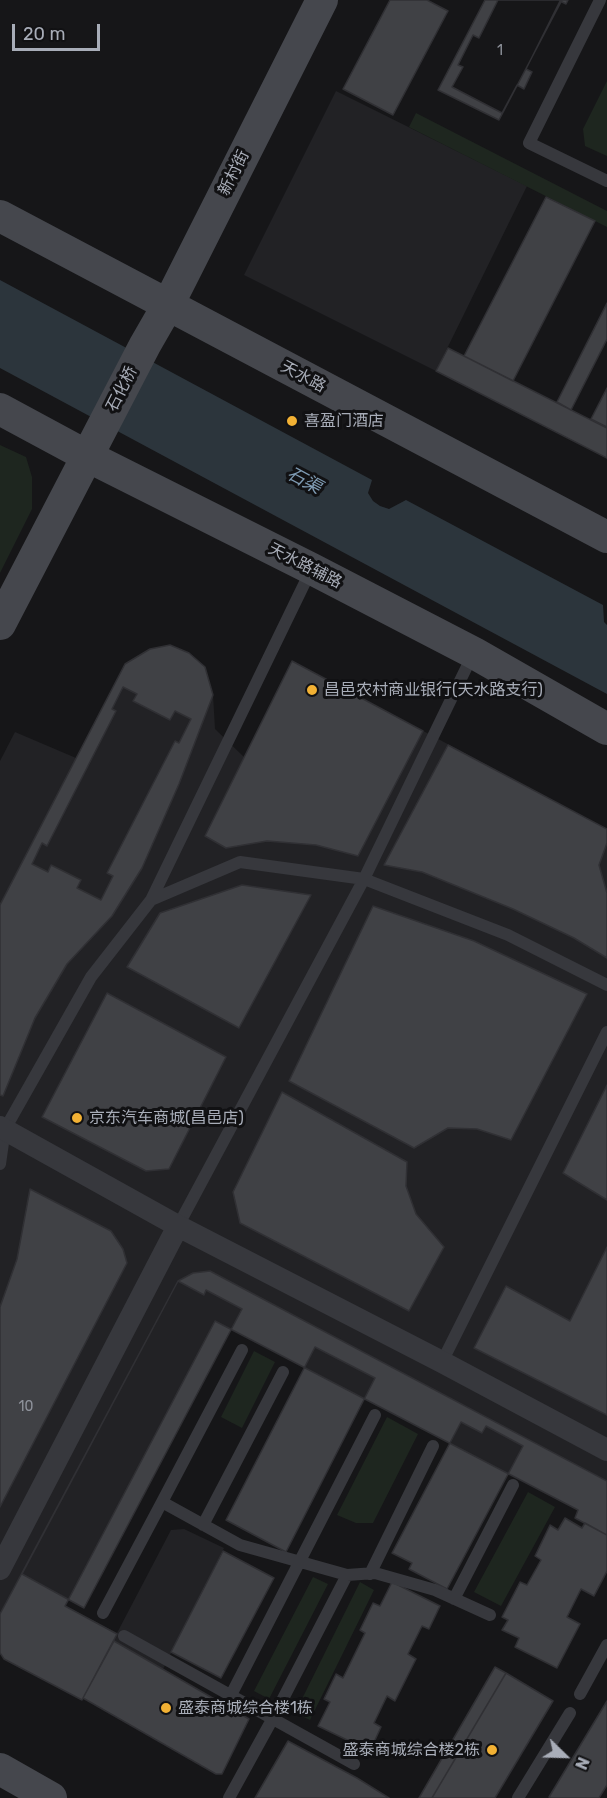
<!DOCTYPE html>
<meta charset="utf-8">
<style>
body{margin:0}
#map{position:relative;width:607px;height:1798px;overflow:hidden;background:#161618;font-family:Rubik,sans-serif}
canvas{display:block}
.north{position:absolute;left:535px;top:1726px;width:60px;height:60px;-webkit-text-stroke:4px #111113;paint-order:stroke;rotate:113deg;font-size:16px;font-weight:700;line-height:24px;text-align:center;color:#a8adb8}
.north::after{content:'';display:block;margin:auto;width:21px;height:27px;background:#a8adb8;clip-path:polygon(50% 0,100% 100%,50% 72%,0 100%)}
.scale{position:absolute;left:12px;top:24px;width:88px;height:27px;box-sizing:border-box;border:3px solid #a8adb8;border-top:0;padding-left:8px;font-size:18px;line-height:21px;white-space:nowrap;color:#a8adb8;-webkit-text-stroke:4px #111113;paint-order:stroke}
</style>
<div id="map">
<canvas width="607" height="1798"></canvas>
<div class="north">N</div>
<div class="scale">20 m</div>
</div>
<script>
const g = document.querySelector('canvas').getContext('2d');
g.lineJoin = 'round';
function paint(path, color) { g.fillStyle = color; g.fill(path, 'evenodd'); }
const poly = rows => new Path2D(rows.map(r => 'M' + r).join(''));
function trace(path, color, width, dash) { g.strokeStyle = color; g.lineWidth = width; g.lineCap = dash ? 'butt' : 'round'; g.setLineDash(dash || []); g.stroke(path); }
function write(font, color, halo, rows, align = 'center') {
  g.font = font + ' Rubik,"Noto Sans SC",sans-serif'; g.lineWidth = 6; g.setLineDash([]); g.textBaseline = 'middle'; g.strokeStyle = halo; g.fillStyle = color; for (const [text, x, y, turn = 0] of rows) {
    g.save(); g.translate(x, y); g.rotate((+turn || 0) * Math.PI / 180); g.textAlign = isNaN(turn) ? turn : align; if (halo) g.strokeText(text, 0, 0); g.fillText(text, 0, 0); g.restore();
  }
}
paint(poly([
 [336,91,527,186,436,371,244,275],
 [170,645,189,653,205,667,213,695,215,729,244,757,292,661,607,829,607,1535,575,1518,578,1510,215,1321,66,1606,117,1633,171,1530,184,1529,224,1548,163,1669,249,1719,222,1774,216,1774,83,1698,82,1700,4,1659,0,1653,0,761,15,732,76,758,125,664,150,649]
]), '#222225');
paint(poly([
 [607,81,607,156,585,146,583,129],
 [416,113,607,211,607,227,409,127],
 [0,445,26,457,32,477,32,509,0,573],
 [254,1351,275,1362,242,1428,221,1417],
 [387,1417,418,1434,373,1523,356,1523,337,1515],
 [528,1492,555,1507,501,1606,474,1592],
 [313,1577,328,1584,269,1699,254,1691],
 [360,1582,374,1590,310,1720,295,1713]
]), '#1e261f');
paint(poly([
 [0,280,372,480,368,493,373,501,380,506,389,509,406,500,603,605,604,622,607,625,607,694,0,368]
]), '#2c353c');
const building = poly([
 [390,0,427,0,448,11,393,115,343,89,390,0],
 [485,0,562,0,499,120,438,90,485,0],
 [498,0,568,0,566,4,560,1,526,69,532,72,524,89,517,85,502,113,452,87,463,67,458,65,473,35,479,38,498,0],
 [546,197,595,221,513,381,464,356,546,197],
 [607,303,607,339,571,410,557,402,607,303],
 [448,348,607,428,607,458,436,371,448,348],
 [607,388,607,427,591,419,607,388],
 [170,645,189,653,205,667,213,695,179,784,142,868,112,916,67,964,35,1018,3,1096,0,1095,0,905,125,664,150,649,170,645],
 [292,661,423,731,358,856,316,845,267,841,226,848,205,836,292,661],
 [123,687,137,694,133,701,170,720,175,711,191,719,179,743,175,741,107,873,113,876,101,900,77,888,81,880,51,865,48,872,32,864,42,843,47,846,116,711,112,709,123,687],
 [448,745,607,829,607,843,599,865,607,893,607,958,574,938,513,909,422,872,384,865,448,745],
 [242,885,311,895,239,1028,127,967,160,913,242,885],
 [373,906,474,941,587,994,511,1140,477,1129,448,1128,414,1148,289,1081,373,906],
 [107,993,226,1057,169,1169,146,1171,42,1117,107,993],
 [607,1085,607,1200,563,1173,607,1085],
 [282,1092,407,1162,406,1186,416,1214,444,1247,409,1311,240,1223,233,1192,282,1092],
 [30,1189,111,1231,123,1249,127,1263,0,1507,0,1307,17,1259,30,1189],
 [607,1247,607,1415,474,1348,506,1286,570,1321,607,1247],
 [210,1271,607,1481,607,1535,575,1518,578,1510,215,1321,65,1606,117,1634,83,1698,82,1700,4,1659,0,1653,0,1614,178,1281,193,1273,210,1271],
 [178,1281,204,1295,206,1290,242,1309,84,1608,22,1574,178,1281],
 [315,1347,375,1378,286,1552,226,1520,315,1347],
 [461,1422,482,1433,486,1426,523,1446,447,1589,409,1569,412,1563,392,1553,461,1422],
 [565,1518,582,1528,585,1523,607,1535,607,1571,594,1596,581,1589,567,1617,580,1624,557,1668,515,1647,519,1638,502,1630,508,1620,502,1617,520,1582,527,1585,541,1560,535,1556,550,1525,558,1530,565,1518],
 [223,1551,274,1578,221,1678,171,1652,223,1551],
 [392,1582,440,1606,429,1629,422,1626,408,1654,416,1659,395,1701,387,1696,374,1723,381,1727,370,1751,318,1726,330,1702,324,1699,336,1674,343,1678,365,1633,360,1630,373,1603,380,1606,392,1582],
 [114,1641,249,1719,222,1774,216,1774,83,1698,114,1641],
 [495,1667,506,1673,432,1798,419,1798,495,1667],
 [506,1673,553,1701,495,1798,432,1798,506,1673],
 [607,1701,607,1785,599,1798,551,1798,549,1797,607,1701],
 [288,1741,357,1778,389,1798,255,1798,288,1741]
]);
paint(building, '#404145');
trace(building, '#303034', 1.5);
trace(poly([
 [600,0,529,143,607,181],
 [151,900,311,570],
 [0,1164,5,1129,91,977,151,900,240,862,364,879,508,935,607,985],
 [178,1226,364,879,473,654],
 [242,1350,162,1502,240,1545,347,1575,375,1573,435,1590,490,1615],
 [442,1362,607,1032],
 [203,1525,283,1372],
 [370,1574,433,1446],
 [454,1599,513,1485],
 [103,1613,162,1502],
 [124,1636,354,1764],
 [580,1694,607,1645],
 [231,1695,375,1415],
 [229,1798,273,1718,347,1575],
 [518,1798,570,1713]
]), '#37383d', 12);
trace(poly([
 [0,1127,178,1226,442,1362,607,1450],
 [0,1569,178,1226]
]), '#37383d', 22);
trace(poly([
 [0,216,607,537],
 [0,409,87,456,312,569,474,653,607,729],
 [0,624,145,345,168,305,322,0],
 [0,1769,51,1798]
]), '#45474d', 32);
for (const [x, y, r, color] of [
 [292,421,6,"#f2b134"],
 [312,690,6,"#f2b134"],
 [77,1118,6,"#f2b134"],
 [166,1708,6,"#f2b134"],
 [492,1750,6,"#f2b134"]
]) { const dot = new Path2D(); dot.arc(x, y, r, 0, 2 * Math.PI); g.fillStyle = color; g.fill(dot); trace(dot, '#111113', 2); }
write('14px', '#8e929b', null, [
 ["1",500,51],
 ["10",26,1407]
]);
write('16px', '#a8adb8', '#111113', [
 ["新村街",234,173,-63],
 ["天水路",303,377,28],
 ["石化桥",122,389,-63],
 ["天水路辅路",305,566,27]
]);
write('16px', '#a8adb8', '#111113', [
 ["喜盈门酒店",304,421],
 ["昌邑农村商业银行(天水路支行)",324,690],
 ["京东汽车商城(昌邑店)",89,1118],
 ["盛泰商城综合楼1栋",178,1708],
 ["盛泰商城综合楼2栋",480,1750,"right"]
], 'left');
write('italic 18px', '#7f9bb3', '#111113', [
 ["石渠",304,481,28]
]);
</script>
